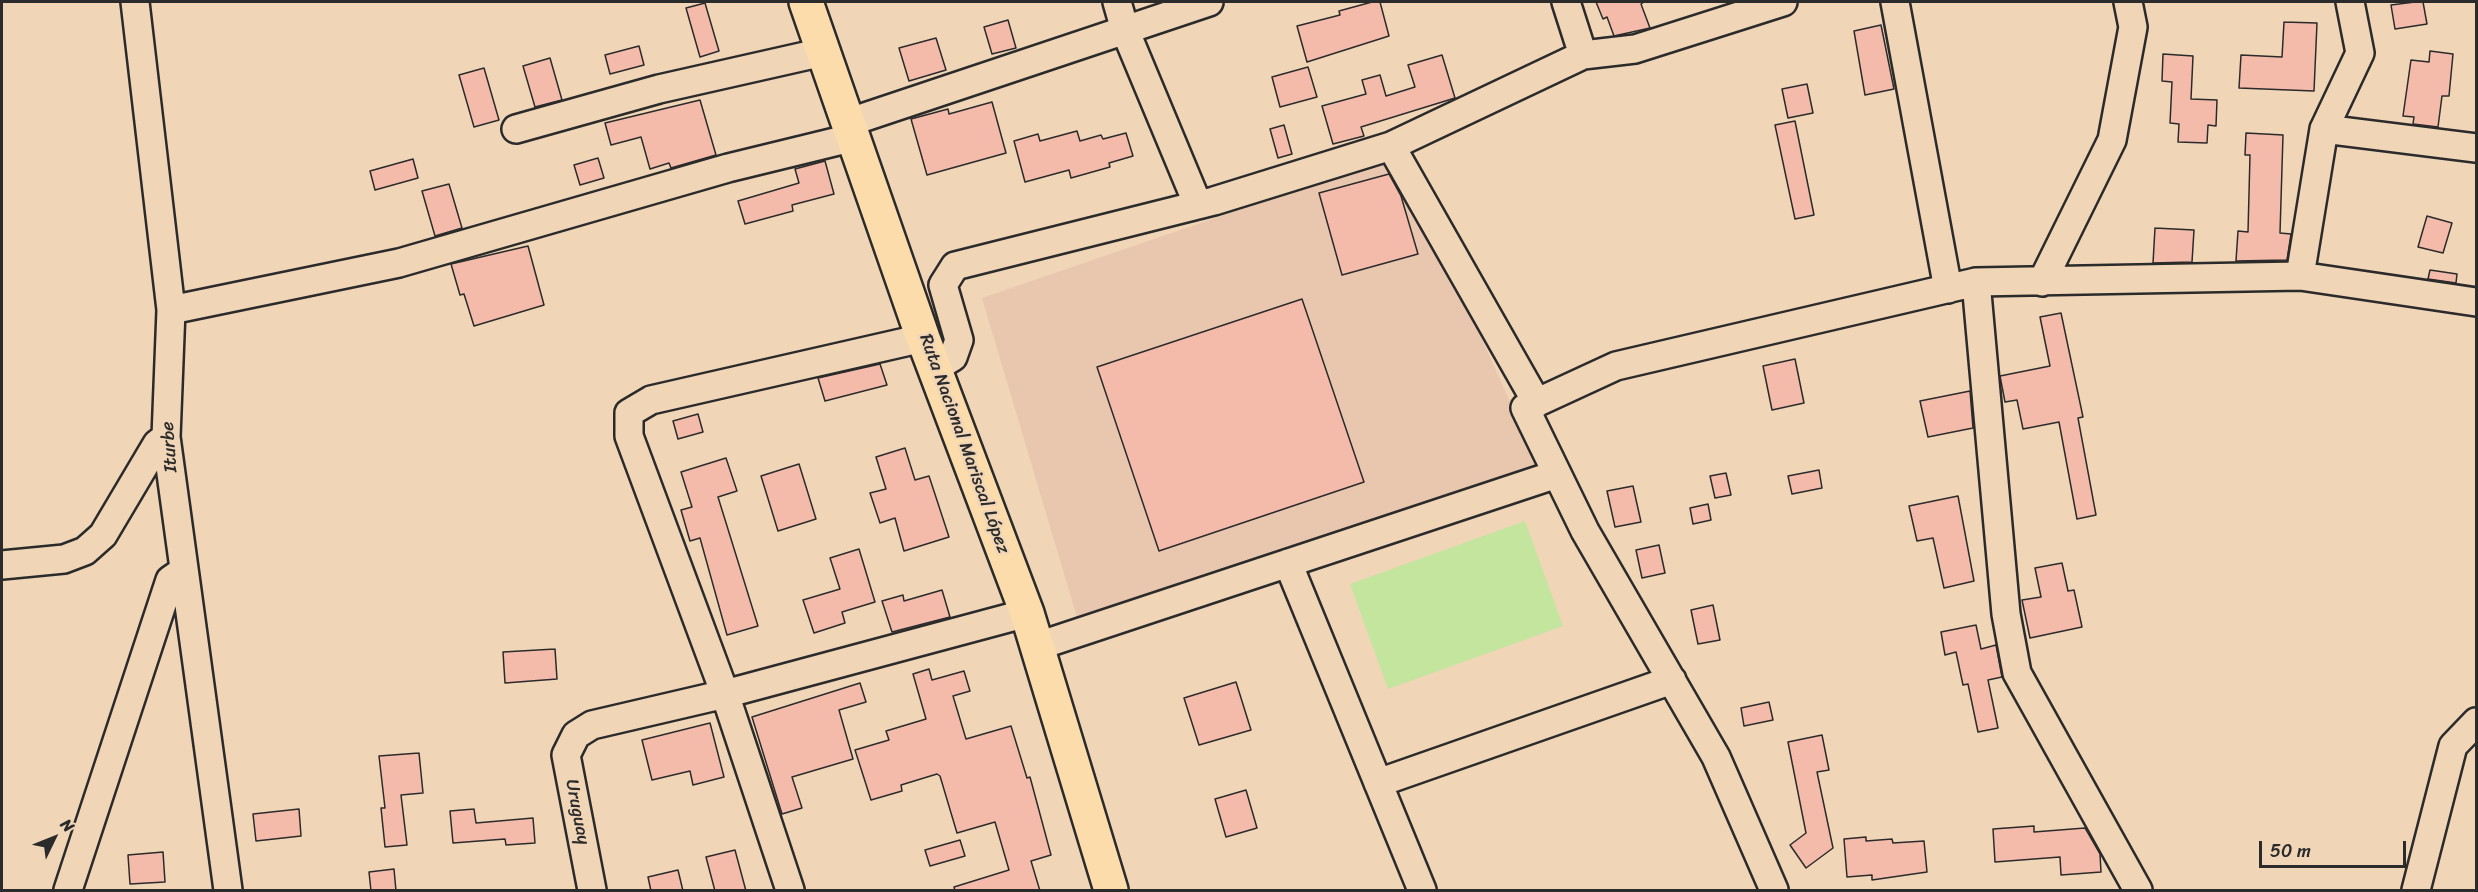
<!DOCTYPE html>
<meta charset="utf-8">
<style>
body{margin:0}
#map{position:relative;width:2478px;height:892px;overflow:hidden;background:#f0d5b7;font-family:Sriracha,sans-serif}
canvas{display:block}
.frame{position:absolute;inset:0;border:3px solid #2b2b2b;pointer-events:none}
.north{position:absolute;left:24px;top:808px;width:60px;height:60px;-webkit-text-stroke:4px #f0d5b7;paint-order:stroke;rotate:47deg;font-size:16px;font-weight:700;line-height:24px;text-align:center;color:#2b2b2b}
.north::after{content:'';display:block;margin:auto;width:21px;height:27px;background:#2b2b2b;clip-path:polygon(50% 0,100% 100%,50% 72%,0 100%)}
.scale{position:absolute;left:2259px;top:841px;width:147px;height:27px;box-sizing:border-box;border:3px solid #2b2b2b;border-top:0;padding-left:8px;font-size:18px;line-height:21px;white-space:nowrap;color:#2b2b2b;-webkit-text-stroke:4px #f0d5b7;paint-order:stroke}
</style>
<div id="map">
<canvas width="2478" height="892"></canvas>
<div class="frame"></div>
<div class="north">N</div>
<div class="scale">50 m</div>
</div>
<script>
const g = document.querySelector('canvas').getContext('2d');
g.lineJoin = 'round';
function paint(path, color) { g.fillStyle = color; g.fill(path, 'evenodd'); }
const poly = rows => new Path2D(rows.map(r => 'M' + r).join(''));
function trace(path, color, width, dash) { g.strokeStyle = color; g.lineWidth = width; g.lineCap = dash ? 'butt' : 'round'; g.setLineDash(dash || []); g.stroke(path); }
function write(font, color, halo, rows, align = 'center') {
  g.font = font + ' Sriracha,sans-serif'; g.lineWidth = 5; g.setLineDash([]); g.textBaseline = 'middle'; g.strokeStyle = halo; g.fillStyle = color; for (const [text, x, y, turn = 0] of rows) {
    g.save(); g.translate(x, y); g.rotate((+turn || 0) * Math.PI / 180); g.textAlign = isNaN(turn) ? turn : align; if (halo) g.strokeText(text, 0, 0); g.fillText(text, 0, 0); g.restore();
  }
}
paint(poly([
 [1399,155,1539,466,1079,624,982,298]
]), '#e9c7ae');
paint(poly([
 [1525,521,1563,626,1388,689,1350,584]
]), '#c4e59e');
const building = poly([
 [1372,2,1380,2,1389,36,1307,62,1297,26,1340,15,1339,11,1372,2],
 [1596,2,1644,2,1641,4,1650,28,1614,36,1607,17,1603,19,1596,2],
 [2415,2,2423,2,2427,24,2395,29,2391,5,2415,2],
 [705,3,719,51,700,57,686,8,705,3],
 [1008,20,1016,48,992,54,984,27,1008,20],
 [2284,22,2317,23,2314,91,2239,88,2241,55,2282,57,2284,22],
 [1881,25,1894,89,1865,95,1854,31,1881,25],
 [936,38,946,70,909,81,899,48,936,38],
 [639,46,644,65,610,74,605,55,639,46],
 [2430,51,2453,54,2449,96,2442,96,2438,127,2413,124,2414,117,2403,116,2411,60,2429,62,2430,51],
 [2163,54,2193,56,2191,99,2217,100,2216,126,2208,125,2207,143,2178,142,2179,124,2170,123,2172,82,2162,81,2163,54],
 [1442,55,1455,98,1361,127,1364,136,1333,144,1322,106,1366,94,1362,80,1380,75,1386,96,1415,87,1408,65,1442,55],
 [550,58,562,100,535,107,523,66,550,58],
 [1308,67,1317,97,1280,107,1272,77,1308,67],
 [484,68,499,120,474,127,459,75,484,68],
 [1807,84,1813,113,1788,118,1782,89,1807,84],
 [700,100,716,155,671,168,669,163,650,169,641,137,611,145,605,123,700,100],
 [992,102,1006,153,927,175,911,119,948,109,949,114,992,102],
 [1795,121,1814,215,1795,219,1775,125,1795,121],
 [1284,125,1292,154,1278,158,1270,129,1284,125],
 [1077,131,1080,141,1101,135,1103,139,1126,133,1133,156,1109,163,1110,167,1071,178,1069,170,1025,182,1014,141,1038,134,1040,141,1077,131],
 [2246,133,2283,135,2280,233,2291,234,2287,260,2236,261,2238,231,2248,232,2250,155,2245,155,2246,133],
 [598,158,604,178,580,185,574,165,598,158],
 [413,159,418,178,375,190,370,171,413,159],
 [825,161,834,194,792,205,793,211,745,224,738,201,799,183,795,169,825,161],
 [1389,174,1401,196,1418,254,1342,275,1319,193,1389,174],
 [449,184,462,228,435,236,422,191,449,184],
 [2427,216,2452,223,2443,253,2418,247,2427,216],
 [2155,228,2194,230,2192,262,2153,263,2155,228],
 [528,246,544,305,474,326,464,294,460,295,451,264,528,246],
 [2430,270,2457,274,2456,283,2428,279,2430,270],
 [1302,299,1364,482,1159,551,1097,367,1302,299],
 [2061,313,2083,417,2078,418,2096,515,2077,519,2059,422,2023,429,2017,400,2005,402,2000,376,2050,366,2040,317,2061,313],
 [1795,359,1804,403,1772,410,1763,366,1795,359],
 [880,364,887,385,825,401,818,378,880,364],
 [1970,391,1973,428,1928,437,1920,401,1970,391],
 [698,414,703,432,678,439,673,421,698,414],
 [905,448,915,480,929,476,949,537,904,551,895,518,880,523,870,493,886,489,876,457,905,448],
 [726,458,737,491,718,497,758,626,727,635,700,538,690,541,681,510,692,507,681,472,726,458],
 [799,464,816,519,778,531,761,476,799,464],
 [1819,470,1822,488,1792,494,1788,476,1819,470],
 [1726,473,1731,495,1715,498,1710,476,1726,473],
 [1633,486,1641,522,1615,527,1607,491,1633,486],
 [1958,496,1974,581,1944,588,1933,538,1917,541,1909,506,1958,496],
 [1708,504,1711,520,1693,524,1690,508,1708,504],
 [1659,545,1665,573,1642,578,1636,550,1659,545],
 [859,549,875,602,842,612,845,623,814,633,803,600,840,589,830,558,859,549],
 [2062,563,2068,591,2074,590,2082,627,2030,638,2022,600,2041,597,2035,568,2062,563],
 [942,590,950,617,892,632,882,601,903,595,904,601,942,590],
 [1713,605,1720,640,1698,644,1691,610,1713,605],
 [1976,625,1981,649,1996,645,2002,677,1988,680,1998,728,1978,732,1968,684,1963,685,1956,652,1945,655,1941,632,1976,625],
 [555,649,557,679,505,683,503,652,555,649],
 [929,669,932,680,964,671,970,691,953,696,966,739,1011,726,1027,778,1030,777,1051,855,1031,861,1040,891,955,891,954,887,1009,870,995,822,957,833,940,776,937,774,901,785,902,791,871,800,855,750,889,740,886,731,926,719,913,674,929,669],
 [1236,682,1251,730,1199,745,1184,698,1236,682],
 [860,683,866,702,839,710,853,759,792,777,802,808,782,814,752,717,860,683],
 [1769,702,1773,720,1744,726,1741,708,1769,702],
 [710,723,724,777,693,785,690,771,652,780,642,740,710,723],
 [1822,735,1829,770,1817,772,1833,848,1806,868,1790,845,1806,833,1788,742,1822,735],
 [419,753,423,793,401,795,407,845,385,847,381,808,385,808,379,756,419,753],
 [1246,790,1257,828,1226,837,1215,799,1246,790],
 [299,809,301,836,256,841,253,814,299,809],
 [474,809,476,823,533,818,535,843,506,845,505,839,453,843,450,811,474,809],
 [2034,826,2034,832,2085,828,2100,854,2101,872,2061,875,2060,857,1995,862,1993,829,2034,826],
 [1866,837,1866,841,1892,839,1893,843,1924,841,1927,872,1872,880,1872,875,1847,877,1844,839,1866,837],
 [960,840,965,856,930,866,925,850,960,840],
 [735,850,746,891,715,891,706,857,735,850],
 [163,852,165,882,130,884,128,855,163,852],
 [394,869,396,891,371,891,369,872,394,869],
 [678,870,683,891,651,891,648,877,678,870]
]);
paint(building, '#f4bbab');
trace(building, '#2b2b2b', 1.5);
const minor = poly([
 [135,2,171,310,166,437,228,890],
 [1117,2,1125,30,1198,205],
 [1566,2,1583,55],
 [1895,2,1948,289],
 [850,122,1209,2],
 [516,129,659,89,823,52],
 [2324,129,2476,148],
 [1391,146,1537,403],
 [2300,276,2324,129,2360,53,2350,2],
 [1976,282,2006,614,2017,673,2138,890],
 [2042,282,2112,140,2133,27,2128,2],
 [171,310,399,263,728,168,855,137],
 [935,368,953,357,959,340,943,285,955,266,1214,201,1391,146,1583,55,1635,49,1783,2],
 [1288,563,1422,890],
 [2,565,64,559,85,551,103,535,157,444,166,437],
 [1038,646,1557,474],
 [1378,783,1672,680],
 [68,890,170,580,183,571],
 [592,890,566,755,576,735,592,725,725,694,1027,613],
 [790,890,725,694,629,436,629,413,651,400,923,338],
 [1774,890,1716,757,1585,531,1525,408,1616,366,1976,282,2300,276,2476,302],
 [2416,890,2453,746,2476,722]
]);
const highway = poly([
 [806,2,923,338,1027,613,1111,890]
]);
trace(minor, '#2b2b2b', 32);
trace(highway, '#2b2b2b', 38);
trace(minor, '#f0d5b7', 27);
trace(highway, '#fddcac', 33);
write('18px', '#2b2b2b', '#f0d5b7', [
 ["Ruta Nacional Mariscal López",964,444,70],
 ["Iturbe",170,447,-94],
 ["Uruguay",577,812,79]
]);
</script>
